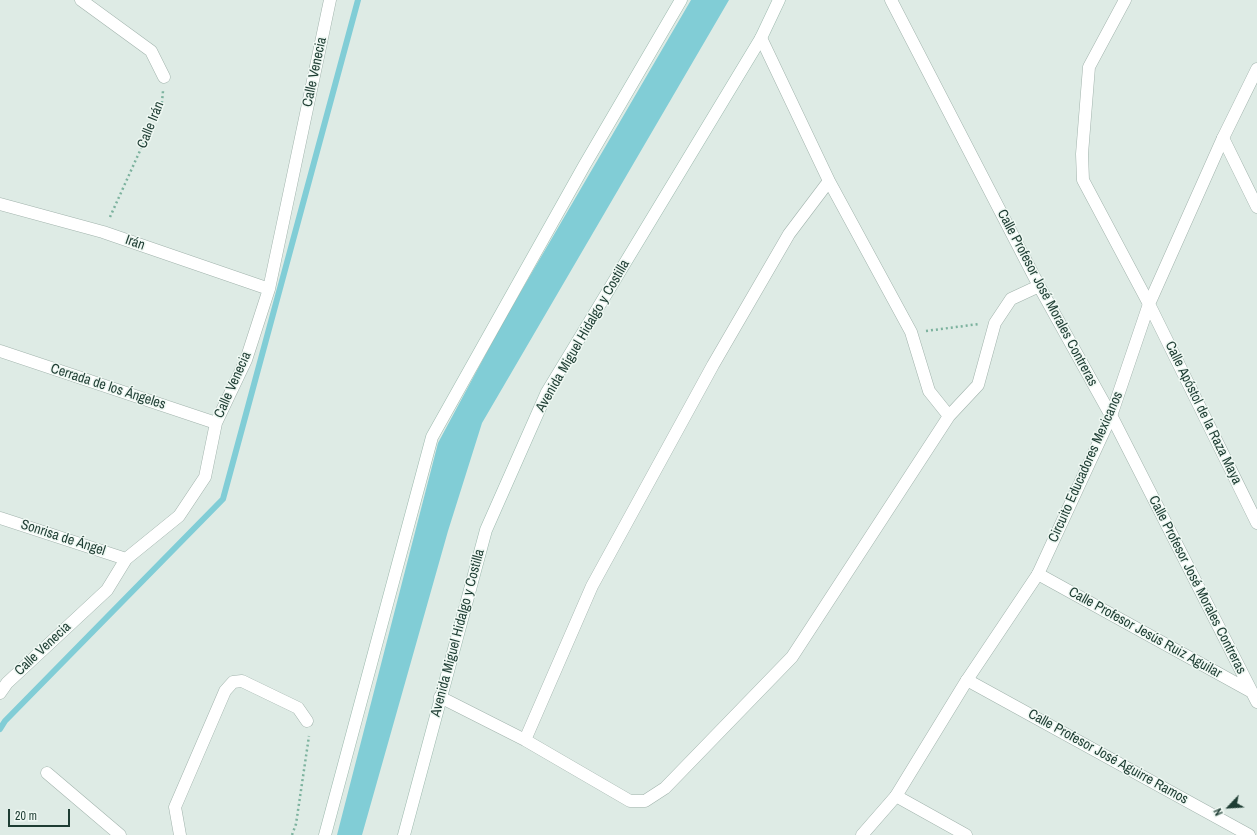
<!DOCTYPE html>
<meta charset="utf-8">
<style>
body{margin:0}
#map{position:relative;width:1257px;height:835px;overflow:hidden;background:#deebe5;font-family:"Archivo Narrow",sans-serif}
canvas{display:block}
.north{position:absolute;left:1209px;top:787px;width:40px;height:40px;-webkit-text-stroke:3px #eff8f3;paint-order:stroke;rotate:245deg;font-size:11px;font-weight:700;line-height:16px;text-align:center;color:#1e3d33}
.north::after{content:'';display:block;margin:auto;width:14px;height:18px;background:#1e3d33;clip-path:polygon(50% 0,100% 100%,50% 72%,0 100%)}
.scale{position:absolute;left:8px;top:809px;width:62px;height:18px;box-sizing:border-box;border:2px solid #1e3d33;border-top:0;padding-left:5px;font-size:12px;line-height:14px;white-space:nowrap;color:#1e3d33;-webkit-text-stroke:3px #eff8f3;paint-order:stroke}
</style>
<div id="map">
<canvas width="1257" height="835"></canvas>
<div class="north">N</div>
<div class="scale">20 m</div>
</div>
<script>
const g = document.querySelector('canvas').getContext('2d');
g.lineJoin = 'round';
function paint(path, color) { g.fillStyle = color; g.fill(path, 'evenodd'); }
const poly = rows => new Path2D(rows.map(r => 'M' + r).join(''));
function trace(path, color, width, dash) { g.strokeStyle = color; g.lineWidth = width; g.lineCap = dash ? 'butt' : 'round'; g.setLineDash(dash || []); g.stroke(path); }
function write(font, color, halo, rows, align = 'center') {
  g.font = font + ' "Archivo Narrow",sans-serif'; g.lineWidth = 3; g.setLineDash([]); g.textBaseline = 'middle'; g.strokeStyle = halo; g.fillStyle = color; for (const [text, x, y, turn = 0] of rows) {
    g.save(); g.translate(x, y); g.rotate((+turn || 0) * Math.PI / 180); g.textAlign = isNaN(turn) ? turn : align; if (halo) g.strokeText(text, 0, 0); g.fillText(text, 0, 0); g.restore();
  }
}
paint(poly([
 [691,0,729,0,482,423,448,531,362,835,337,835,438,443,503,322]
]), '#81cdd6');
trace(poly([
 [0,729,5,721,223,499,358,0]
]), '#81cdd6', 6);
const minor = poly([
 [81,0,151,51,164,77],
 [891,0,1039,286,1114,421,1257,702],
 [1125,0,1089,67,1082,154,1083,180,1149,304],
 [761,38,829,181,911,332,929,391,949,416],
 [1223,138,1257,207],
 [0,204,103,232,269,289],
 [0,351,216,423],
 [0,518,126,559],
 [1038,574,1252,692],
 [967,680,1249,835],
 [0,693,7,683,107,590,126,559,179,516,205,477,216,423,246,360,269,289,330,0],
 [440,697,525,740,630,801,645,801,665,788,792,657,949,416,978,385,995,323,1011,299,1039,286],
 [525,740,592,586,713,365,789,234,829,181],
 [47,773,120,835],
 [896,796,966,835],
 [180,835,175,807,225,691,233,682,242,681,298,708,307,721]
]);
const tertiary = poly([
 [1149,304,1257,523],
 [862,835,896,796,967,680,1038,574,1111,416,1149,304,1223,138,1257,69]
]);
const secondary = poly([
 [325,835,432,437,584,166,681,0],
 [404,835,486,530,547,392,761,38,779,0]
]);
trace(minor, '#a1b3ac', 13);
trace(tertiary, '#a1b3ac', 13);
trace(secondary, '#9cb8ad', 13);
trace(poly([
 [110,217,162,102,163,91],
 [926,331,979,324],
 [292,835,296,824,309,736]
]), '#7cb29e', 2.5, [2, 3]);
trace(minor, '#fff', 12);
trace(tertiary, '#fff', 12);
trace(secondary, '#fff', 12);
write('14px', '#1e3d33', '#eff8f3', [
 ["Calle Venecia",315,72,-78],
 ["Calle Irán",151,125,-68],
 ["Irán",135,243,19],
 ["Calle Profesor José Morales Contreras",1047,298,62],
 ["Avenida Miguel Hidalgo y Costilla",583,336,-60],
 ["Calle Venecia",233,385,-66],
 ["Cerrada de los Ángeles",108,387,18],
 ["Calle Apóstol de la Raza Maya",1203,413,64],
 ["Circuito Educadores Mexicanos",1086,467,-66],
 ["Sonrisa de Ángel",63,538,18],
 ["Calle Profesor José Morales Contreras",1197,585,63],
 ["Avenida Miguel Hidalgo y Costilla",458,633,-75],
 ["Calle Profesor Jesús Ruiz Aguilar",1145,633,29],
 ["Calle Venecia",43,649,-43],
 ["Calle Profesor José Aguirre Ramos",1108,757,29]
]);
</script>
